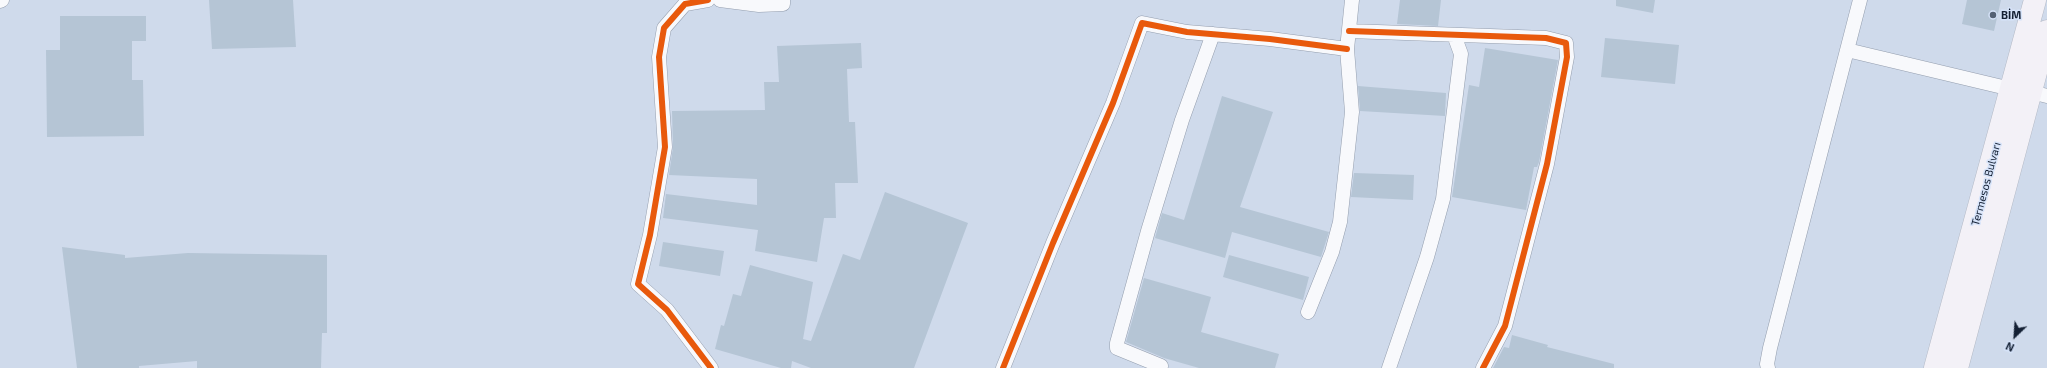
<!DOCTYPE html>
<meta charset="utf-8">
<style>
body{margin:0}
#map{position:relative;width:2047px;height:368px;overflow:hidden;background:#cfdaeb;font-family:"Exo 2",sans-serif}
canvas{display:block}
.north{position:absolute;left:1995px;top:316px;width:40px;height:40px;-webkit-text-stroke:3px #d6e3f9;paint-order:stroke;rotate:205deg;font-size:11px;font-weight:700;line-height:16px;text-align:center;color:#142034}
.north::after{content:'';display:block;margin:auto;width:14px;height:18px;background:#142034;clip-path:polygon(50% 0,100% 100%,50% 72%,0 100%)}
</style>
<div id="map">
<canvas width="2047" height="368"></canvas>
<div class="north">N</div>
</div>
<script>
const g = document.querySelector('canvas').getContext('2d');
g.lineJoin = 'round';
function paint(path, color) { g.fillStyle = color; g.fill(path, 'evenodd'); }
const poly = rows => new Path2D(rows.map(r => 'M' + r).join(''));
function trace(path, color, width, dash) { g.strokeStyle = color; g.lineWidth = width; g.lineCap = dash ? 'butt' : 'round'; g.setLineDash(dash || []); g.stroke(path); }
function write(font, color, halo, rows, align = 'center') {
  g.font = font + ' "Exo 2",sans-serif'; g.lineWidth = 3; g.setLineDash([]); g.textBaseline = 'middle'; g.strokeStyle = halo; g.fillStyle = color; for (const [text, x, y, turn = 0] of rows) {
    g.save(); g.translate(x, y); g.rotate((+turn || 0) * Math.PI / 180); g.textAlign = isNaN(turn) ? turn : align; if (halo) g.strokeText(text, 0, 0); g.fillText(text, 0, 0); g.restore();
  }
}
paint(poly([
 [209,0,293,0,296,47,212,49],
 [1400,0,1441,0,1438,26,1397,24],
 [1616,0,1655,0,1653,13,1616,6],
 [1967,0,2001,0,1994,31,1962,24],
 [60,16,146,16,146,41,132,41,132,80,143,80,144,136,47,137,46,50,60,50],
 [1605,38,1679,45,1675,84,1601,77],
 [861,43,862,68,847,69,849,122,855,122,858,183,835,183,836,218,824,218,817,262,755,251,758,230,663,218,666,194,757,205,757,179,669,175,673,147,672,111,765,110,764,82,779,82,777,46],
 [1485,48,1558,60,1539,162,1537,167,1534,167,1526,210,1452,197,1469,85,1479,87],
 [1358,86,1446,93,1445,116,1360,111],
 [1222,96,1273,112,1240,207,1329,232,1321,257,1232,232,1225,258,1155,238,1162,213,1184,220],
 [1354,173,1414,175,1413,200,1351,197],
 [885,192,968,223,914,368,811,368,792,361,791,368,781,368,715,349,721,325,724,326,733,294,741,296,750,265,813,282,803,339,811,341,843,254,860,260],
 [663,242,724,251,720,276,659,266],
 [62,247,125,255,125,258,188,253,327,255,327,333,322,333,321,368,197,368,197,361,139,366,139,368,77,368],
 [1229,255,1309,277,1303,300,1223,277],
 [1144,278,1211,297,1201,332,1279,354,1275,368,1199,368,1164,358,1126,342],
 [1512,335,1548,345,1547,347,1614,364,1614,368,1493,368,1504,347,1509,348]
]), '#b5c5d5');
const street = poly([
 [708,0,685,4,664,28,659,57,665,147,650,235,638,284,667,310,711,368],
 [720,0,759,5,783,4,783,0],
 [0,1,2,0],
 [1349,31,1546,38,1566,43,1567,57,1547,164,1505,326,1483,368],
 [1847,50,2011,89],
 [2031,92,2047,96],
 [1308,312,1332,252,1340,222,1352,112,1347,49,1352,0],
 [1161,366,1117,348,1117,343,1148,231,1182,120,1213,34],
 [1003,368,1053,243,1113,103,1142,23,1187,32,1270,39,1347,49],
 [1389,368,1427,257,1443,199,1461,54,1454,35],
 [1768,368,1767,364,1770,348,1860,0]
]);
const primary = poly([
 [1935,368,2035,0],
 [1957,368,2047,31]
]);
trace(street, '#949eae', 15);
trace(primary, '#b2b8c4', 23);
trace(street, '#f8f9fc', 14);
trace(primary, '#f3f1f7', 22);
trace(poly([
 [708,0,685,4,664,28,659,57,665,147,650,235,638,284,667,310,711,368],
 [1349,31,1546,38,1566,43,1567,57,1547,164,1505,326,1483,368],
 [1003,368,1053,243,1113,103,1142,23,1187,32,1270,39,1347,49]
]), '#e8590c', 6);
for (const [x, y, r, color] of [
 [1993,15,4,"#556174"]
]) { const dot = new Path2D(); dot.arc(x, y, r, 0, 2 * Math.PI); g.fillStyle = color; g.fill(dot); trace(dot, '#d6e3f9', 1.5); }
write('bold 11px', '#142034', '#d6e3f9', [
 ["BİM",2001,15]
], 'left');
write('11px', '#142034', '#d6e3f9', [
 ["Termesos Bulvarı",1986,184,-75]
]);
</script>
